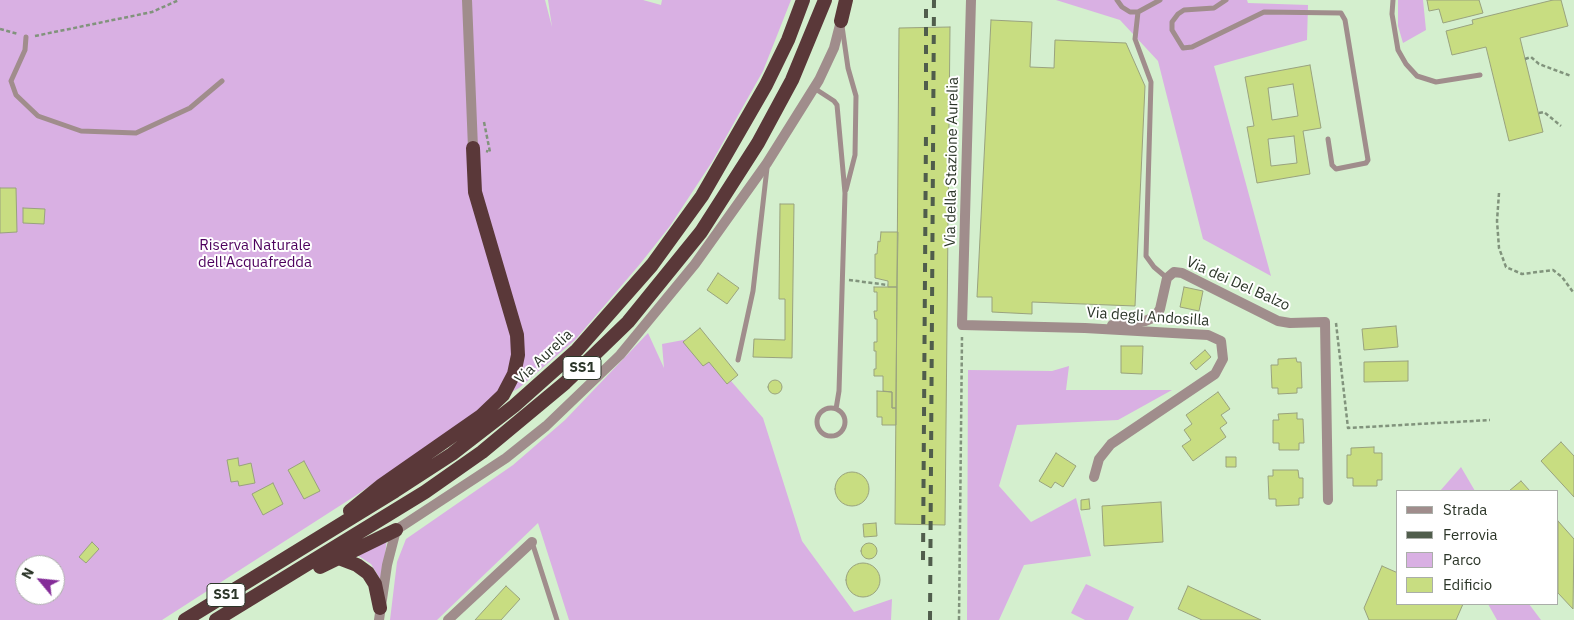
<!DOCTYPE html>
<style>
body{margin:0}
#map{position:relative;width:1574px;height:620px;overflow:hidden;background:#d4efce;font-family:"IBM Plex Sans",sans-serif}
canvas{display:block}
.legend{position:absolute;left:1396px;top:490px;width:162px;height:115px;box-sizing:border-box;background:#fff;border:1px solid #aaaea9;margin:0;padding:6px 9px;list-style:none;font-size:15px;color:#2b3528}
.legend li{display:flex;align-items:center;gap:10px;height:25px}
.legend b{width:25px;border:1px solid #aaaea9}
.north{position:absolute;left:15px;top:555px;width:50px;height:50px;box-sizing:border-box;background:#fff;border:1px solid #aaaea9;border-radius:50%;rotate:298deg;font-size:14px;font-weight:700;line-height:20px;text-align:center;color:#2b3528}
.north::after{content:'';display:block;margin:auto;width:18px;height:22px;background:#842c98;clip-path:polygon(50% 0,100% 100%,50% 72%,0 100%)}
</style>
<div id="map">
<canvas width="1574" height="620"></canvas>
<ul class="legend">
<li><b style="height:6px;background:#a08d8c"></b>Strada</li>
<li><b style="height:6px;background:#505d4c"></b>Ferrovia</li>
<li><b style="height:14px;background:#d9b0e3"></b>Parco</li>
<li><b style="height:14px;background:#c8dd81"></b>Edificio</li>
</ul>
<div class="north">N</div>
</div>
<script>
const g = document.querySelector('canvas').getContext('2d');
g.lineJoin = 'round';
function paint(path, color) { g.fillStyle = color; g.fill(path, 'evenodd'); }
const poly = rows => new Path2D(rows.map(r => 'M' + r).join(''));
function trace(path, color, width, dash) { g.strokeStyle = color; g.lineWidth = width; g.lineCap = dash ? 'butt' : 'round'; g.setLineDash(dash || []); g.stroke(path); }
function write(font, color, halo, rows, align = 'center') {
  g.font = font + ' "IBM Plex Sans",sans-serif'; g.lineWidth = 4; g.setLineDash([]); g.textBaseline = 'middle'; g.strokeStyle = halo; g.fillStyle = color; for (const [text, x, y, turn = 0] of rows) {
    g.save(); g.translate(x, y); g.rotate((+turn || 0) * Math.PI / 180); g.textAlign = isNaN(turn) ? turn : align; if (halo) g.strokeText(text, 0, 0); g.fillText(text, 0, 0); g.restore();
  }
}
paint(poly([
 [0,0,545,0,552,27,548,0,643,0,661,5,662,0,791,0,763,71,712,162,670,226,640,264,575,340,519,388,483,408,355,496,162,620,0,620],
 [25,565,55,565,55,595,25,595],
 [1056,0,1247,0,1248,3,1308,5,1307,40,1214,66,1271,276,1203,239,1158,61,1120,20],
 [1398,0,1423,0,1426,30,1403,43,1398,26],
 [648,333,664,368,662,344,694,338,763,418,802,541,854,612,892,599,891,620,569,620,538,523,437,620,390,620,397,562,406,539,513,465,565,420],
 [1069,366,1066,390,1172,390,1118,420,1017,425,999,486,1031,522,1076,498,1091,556,1024,565,999,620,967,620,968,370,1052,371],
 [1461,467,1475,491,1440,491],
 [387,538,382,582,371,564,357,555],
 [1086,584,1134,607,1128,620,1085,620,1071,613],
 [1488,604,1529,604,1541,620,1497,620]
]), '#d9b0e3');
const building = poly([
 [1427,0,1479,0,1483,13,1443,23,1439,9,1429,11,1427,0],
 [1553,0,1561,0,1568,26,1520,38,1543,132,1509,141,1486,47,1452,55,1446,31,1473,24,1472,20,1553,0],
 [991,20,1032,22,1030,67,1054,68,1055,40,1126,43,1145,86,1135,306,1032,302,1032,314,992,312,992,297,977,297,991,20],
 [950,27,945,525,895,524,899,28,950,27],
 [1310,65,1321,128,1303,131,1310,174,1257,183,1247,127,1254,126,1245,77,1310,65],
 [1293,84,1298,116,1272,120,1268,88,1293,84],
 [1294,136,1297,163,1271,166,1268,139,1294,136],
 [0,188,16,188,17,232,0,233,0,188],
 [780,204,794,204,792,358,753,357,754,339,785,340,785,299,779,299,780,204],
 [23,208,45,209,44,224,23,223,23,208],
 [881,232,898,232,897,287,888,287,888,281,875,278,875,254,877,254,878,241,880,242,881,232],
 [718,273,739,288,727,304,707,290,718,273],
 [874,287,897,287,896,408,892,408,892,392,883,391,883,376,874,376,874,369,876,369,876,351,874,351,874,342,877,342,877,319,875,319,874,311,877,311,877,292,874,292,874,287],
 [1184,287,1203,291,1199,311,1180,307,1184,287],
 [1396,326,1398,347,1364,350,1362,329,1396,326],
 [700,328,738,375,727,384,709,362,703,366,683,342,700,328],
 [1121,346,1143,346,1142,374,1121,373,1121,346],
 [1205,350,1211,357,1196,370,1190,363,1205,350],
 [1296,358,1297,362,1301,362,1302,388,1297,388,1297,393,1278,394,1278,388,1272,388,1271,365,1278,365,1278,359,1296,358],
 [1408,361,1408,381,1364,382,1364,362,1408,361],
 '768 387a7 7 0 1 1 14 0a7 7 0 1 1-14 0Z',
 [877,391,892,392,892,408,896,408,896,425,882,425,882,417,877,417,877,391],
 [1218,392,1230,409,1221,415,1227,423,1220,428,1226,437,1193,461,1182,446,1191,440,1184,430,1192,424,1186,415,1218,392],
 [1297,413,1297,419,1303,419,1304,443,1299,443,1299,450,1279,450,1279,443,1273,443,1273,420,1279,420,1278,414,1297,413],
 [1561,442,1574,456,1574,497,1541,461,1561,442],
 [1374,447,1374,453,1382,453,1382,480,1377,480,1377,486,1353,486,1353,478,1347,478,1347,455,1351,455,1351,448,1374,447],
 [1056,453,1076,466,1063,487,1055,482,1051,488,1039,481,1056,453],
 [1226,457,1236,457,1236,467,1226,467,1226,457],
 [238,458,239,466,251,463,255,483,239,486,238,481,231,482,227,460,238,458],
 [304,461,320,491,304,499,288,470,304,461],
 [1273,470,1298,470,1299,478,1303,478,1303,498,1299,498,1299,505,1276,506,1276,499,1269,499,1268,476,1273,476,1273,470],
 '835 489a17 17 0 1 1 34 0a17 17 0 1 1-34 0Z',
 [1521,481,1530,491,1509,491,1521,481],
 [273,483,283,504,263,515,252,494,273,483],
 [1089,499,1090,509,1081,510,1081,500,1089,499],
 [1161,502,1163,542,1104,546,1102,506,1161,502],
 [1558,521,1574,539,1573,609,1558,593,1558,521],
 [876,523,877,536,864,537,863,524,876,523],
 [92,542,99,549,86,563,79,557,92,542],
 '861 551a8 8 0 1 1 16 0a8 8 0 1 1-16 0Z',
 '846 580a17 17 0 1 1 34 0a17 17 0 1 1-34 0Z',
 [1382,566,1398,573,1398,604,1463,604,1456,620,1369,620,1364,608,1382,566],
 [506,586,520,599,501,620,475,620,506,586],
 [1188,586,1261,620,1202,620,1178,609,1188,586]
]);
paint(building, '#c8dd81');
trace(building, '#99a27e', 1);
trace(poly([
 [0,29,18,34],
 [35,36,152,12,179,0],
 [1525,59,1531,57,1539,64,1571,76],
 [1539,113,1544,112,1561,126],
 [484,122,490,152,486,151],
 [1499,193,1497,221,1499,248,1506,267,1522,274,1553,270,1562,277,1573,292],
 [849,280,888,285],
 [1336,323,1348,428,1490,420],
 [959,620,962,337]
]), '#81937c', 2.5, [4, 2.5]);
trace(poly([
 [1117,0,1122,7,1130,12,1138,12,1160,0],
 [1226,0,1214,8,1184,10,1178,14,1172,22,1172,30,1183,48,1192,47,1264,12,1341,13,1345,20,1368,160,1366,163,1336,169,1332,165,1328,139],
 [1393,0,1392,14,1398,50,1406,64,1417,76,1436,82,1480,75],
 [1138,12,1135,39,1151,82,1146,256,1154,267,1167,278],
 [842,26,848,68,856,96,855,155,846,190],
 [26,37,25,50,11,81,16,95,38,116,81,131,136,133,190,108,222,81],
 [814,88,834,101,837,105,845,193,839,391,836,409],
 [738,360,753,291,767,168],
 '817 422a14 14 0 1 1 28 0a14 14 0 1 1-28 0Z',
 [532,542,557,620]
]), '#a08d8c', 5);
trace(poly([
 [971,0,962,325,1085,328,1208,335,1221,341,1223,359,1215,374,1111,444,1099,459,1094,477],
 [1112,325,1145,321,1155,317,1160,309,1167,278,1174,272,1182,273,1278,321,1290,323,1325,322,1328,500],
 [379,620,387,565,396,530,506,458,546,426,620,355,695,264,767,163,819,80,834,48,841,21],
 [448,620,532,542]
]), '#a08d8c', 10);
trace(poly([
 [467,0,473,148]
]), '#a08d8c', 10);
trace(poly([
 [841,21,846,0],
 [350,511,382,485,481,416,503,395,514,374,518,355,517,335,475,192,473,148],
 [336,557,357,565,368,573,375,584,380,608],
 [320,567,396,530],
 [185,620,395,491,452,454,514,406,577,350,652,265,702,196,766,85,788,40,803,0],
 [216,620,425,492,482,452,565,383,628,322,701,232,758,143,792,80,825,0]
]), '#5a3839', 14);
trace(poly([
 [926,90,926,0],
 [923,560,926,130],
 [930,620,934,0]
]), '#505d4c', 4, [9, 9]);
for (const [x, y, w] of [
 [582,368,38],
 [226,595,38]
]) { const box = new Path2D(); box.roundRect(x - w / 2, y - 11.5, w, 23, 4); g.fillStyle = '#fff'; g.fill(box); trace(box, '#2b3528', 1); }
write('bold 14px', '#2b3528', null, [
 ["SS1",582,368],
 ["SS1",226,595]
]);
write('15px', '#2b3528', '#fff', [
 ["Via della Stazione Aurelia",952,162,-89],
 ["Via dei Del Balzo",1238,284,24],
 ["Via degli Andosilla",1148,317,4],
 ["Via Aurelia",544,357,-43]
]);
write('15px', '#4d005d', '#fff', [
 ["Riserva Naturale",255,246],
 ["dell'Acquafredda",255,263]
]);
</script>
